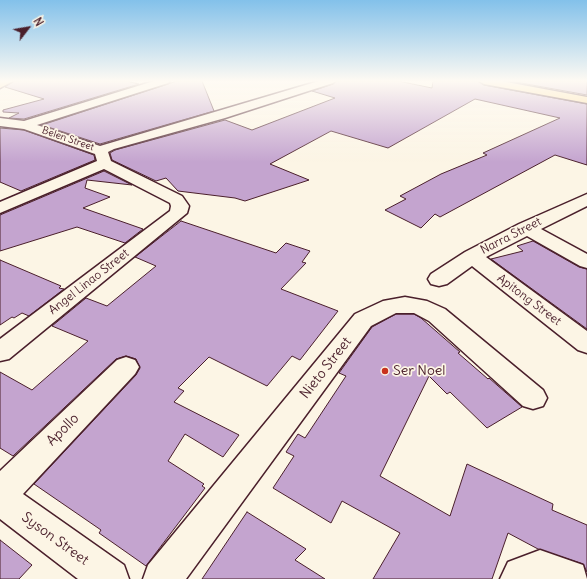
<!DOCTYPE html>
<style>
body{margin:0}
#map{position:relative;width:587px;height:579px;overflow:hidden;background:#fcf5e5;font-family:Delius,sans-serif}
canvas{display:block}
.north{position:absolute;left:8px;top:8px;width:40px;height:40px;-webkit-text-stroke:3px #fcf5e5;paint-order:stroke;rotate:59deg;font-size:11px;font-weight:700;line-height:16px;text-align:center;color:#4a1f2b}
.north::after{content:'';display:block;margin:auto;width:14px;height:18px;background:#4a1f2b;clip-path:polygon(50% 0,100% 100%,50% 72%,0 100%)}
</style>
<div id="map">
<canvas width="587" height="579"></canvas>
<div class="north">N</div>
</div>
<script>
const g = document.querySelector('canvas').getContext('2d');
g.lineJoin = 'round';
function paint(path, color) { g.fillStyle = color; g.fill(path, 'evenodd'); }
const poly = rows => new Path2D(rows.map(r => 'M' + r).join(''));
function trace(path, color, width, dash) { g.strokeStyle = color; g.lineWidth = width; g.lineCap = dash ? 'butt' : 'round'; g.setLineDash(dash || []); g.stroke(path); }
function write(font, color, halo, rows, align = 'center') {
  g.font = font + ' Delius,sans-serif'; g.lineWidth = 3.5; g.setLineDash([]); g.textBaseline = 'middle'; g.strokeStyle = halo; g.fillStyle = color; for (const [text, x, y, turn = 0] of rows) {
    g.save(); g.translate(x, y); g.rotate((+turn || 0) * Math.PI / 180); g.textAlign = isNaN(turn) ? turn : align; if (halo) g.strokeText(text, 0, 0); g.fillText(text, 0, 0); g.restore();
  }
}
const building = poly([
 [14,81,126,81,139,84,24,119,9,118,19,113,3,112,3,110,44,99,5,87,14,81],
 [177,81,202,81,214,111,100,144,42,125,177,81],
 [336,81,398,81,432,88,433,81,478,81,484,85,587,104,587,165,555,155,440,217,435,214,421,228,385,210,406,199,400,196,441,174,487,155,483,153,560,118,475,99,388,148,331,131,270,164,309,180,245,201,235,198,178,191,166,178,156,181,112,160,110,153,115,150,225,120,252,130,335,98,312,91,333,84,336,81],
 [510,81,587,81,587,95,510,81],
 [0,128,24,130,94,155,95,160,21,191,0,182,0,128],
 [104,171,132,185,87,180,85,188,110,197,83,208,143,229,125,243,77,227,0,251,0,215,104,171],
 [181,221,276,253,286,243,310,251,302,262,306,263,281,289,338,311,300,360,292,356,267,386,209,357,178,388,184,391,174,402,239,435,223,457,185,434,168,461,204,484,202,486,205,488,146,566,99,533,101,530,34,484,136,375,140,368,136,359,126,356,116,359,13,456,0,448,0,372,32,390,88,341,52,326,86,298,107,306,156,266,135,257,181,221],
 [533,241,579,267,587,269,587,329,491,259,523,251,517,246,533,241],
 [0,260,61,286,59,288,64,289,29,316,22,313,14,318,12,317,0,325,0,260],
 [396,314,414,314,421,318,460,352,458,353,488,379,489,378,522,407,487,428,450,392,447,394,429,376,380,476,450,516,467,464,553,504,552,510,587,525,587,572,583,564,538,549,508,533,492,579,373,579,400,533,342,501,331,523,273,488,294,456,286,452,298,434,305,438,346,376,339,373,372,327,396,314],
 [247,512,306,549,295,560,325,579,202,579,247,512],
 [0,540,32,565,19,579,0,579,0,540]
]);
paint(building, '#c4a4cf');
trace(building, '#4a1f2b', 1);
const minor = poly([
 [154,81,170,81,168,83,37,125,100,146,319,81,335,81,333,83,225,118,114,149,108,152,111,161,182,196,189,206,187,213,9,359,0,361,0,339,170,211,171,206,170,203,104,169,0,213,0,202,97,161,95,154,24,129,0,126,0,118,24,121,154,81],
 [587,194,587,206,541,229,587,254,587,268,580,266,527,236,486,257,587,331,587,353,578,350,472,266,447,284,439,286,431,284,428,279,431,274,465,252,519,224,587,194],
 [405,297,427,301,445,309,543,390,547,398,543,406,533,409,523,406,429,321,414,313,396,313,371,326,186,579,143,579,148,565,355,314,383,301,405,297],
 [126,357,135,360,139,367,135,374,23,494,124,565,129,579,78,579,0,519,0,471,117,360,126,357],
 [540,550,583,565,587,579,500,579,508,562,540,550]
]);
const major = poly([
 [0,81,13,81,0,88,0,81],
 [479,81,501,81,587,97,587,103,484,84,479,81]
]);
trace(minor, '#4a1f2b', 3);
trace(major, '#4a1f2b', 3);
paint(minor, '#fcf5e5');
paint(major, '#fedd96');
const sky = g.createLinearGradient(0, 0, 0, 162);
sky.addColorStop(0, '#83c1ea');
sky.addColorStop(0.5, '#fefaf3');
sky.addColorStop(1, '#fefaf300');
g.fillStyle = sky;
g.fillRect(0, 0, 587, 162);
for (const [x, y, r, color] of [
 [385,371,4,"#c8321e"]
]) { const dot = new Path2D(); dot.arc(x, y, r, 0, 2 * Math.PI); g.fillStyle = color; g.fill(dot); trace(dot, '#fcf5e5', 1.5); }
write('10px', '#4a1f2b', '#fcf5e5', [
 ["Belen Street",68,139,19]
]);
write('12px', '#4a1f2b', '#fcf5e5', [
 ["Narra Street",511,236,-27],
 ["Angel Linao Street",89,282,-38],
 ["Apitong Street",529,300,37]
]);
write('14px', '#4a1f2b', '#fcf5e5', [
 ["Nieto Street",326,368,-52],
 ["Apollo",63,430,-45],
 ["Syson Street",55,539,36]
]);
write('14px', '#4a1f2b', '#fcf5e5', [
 ["Ser Noel",393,371]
], 'left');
</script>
